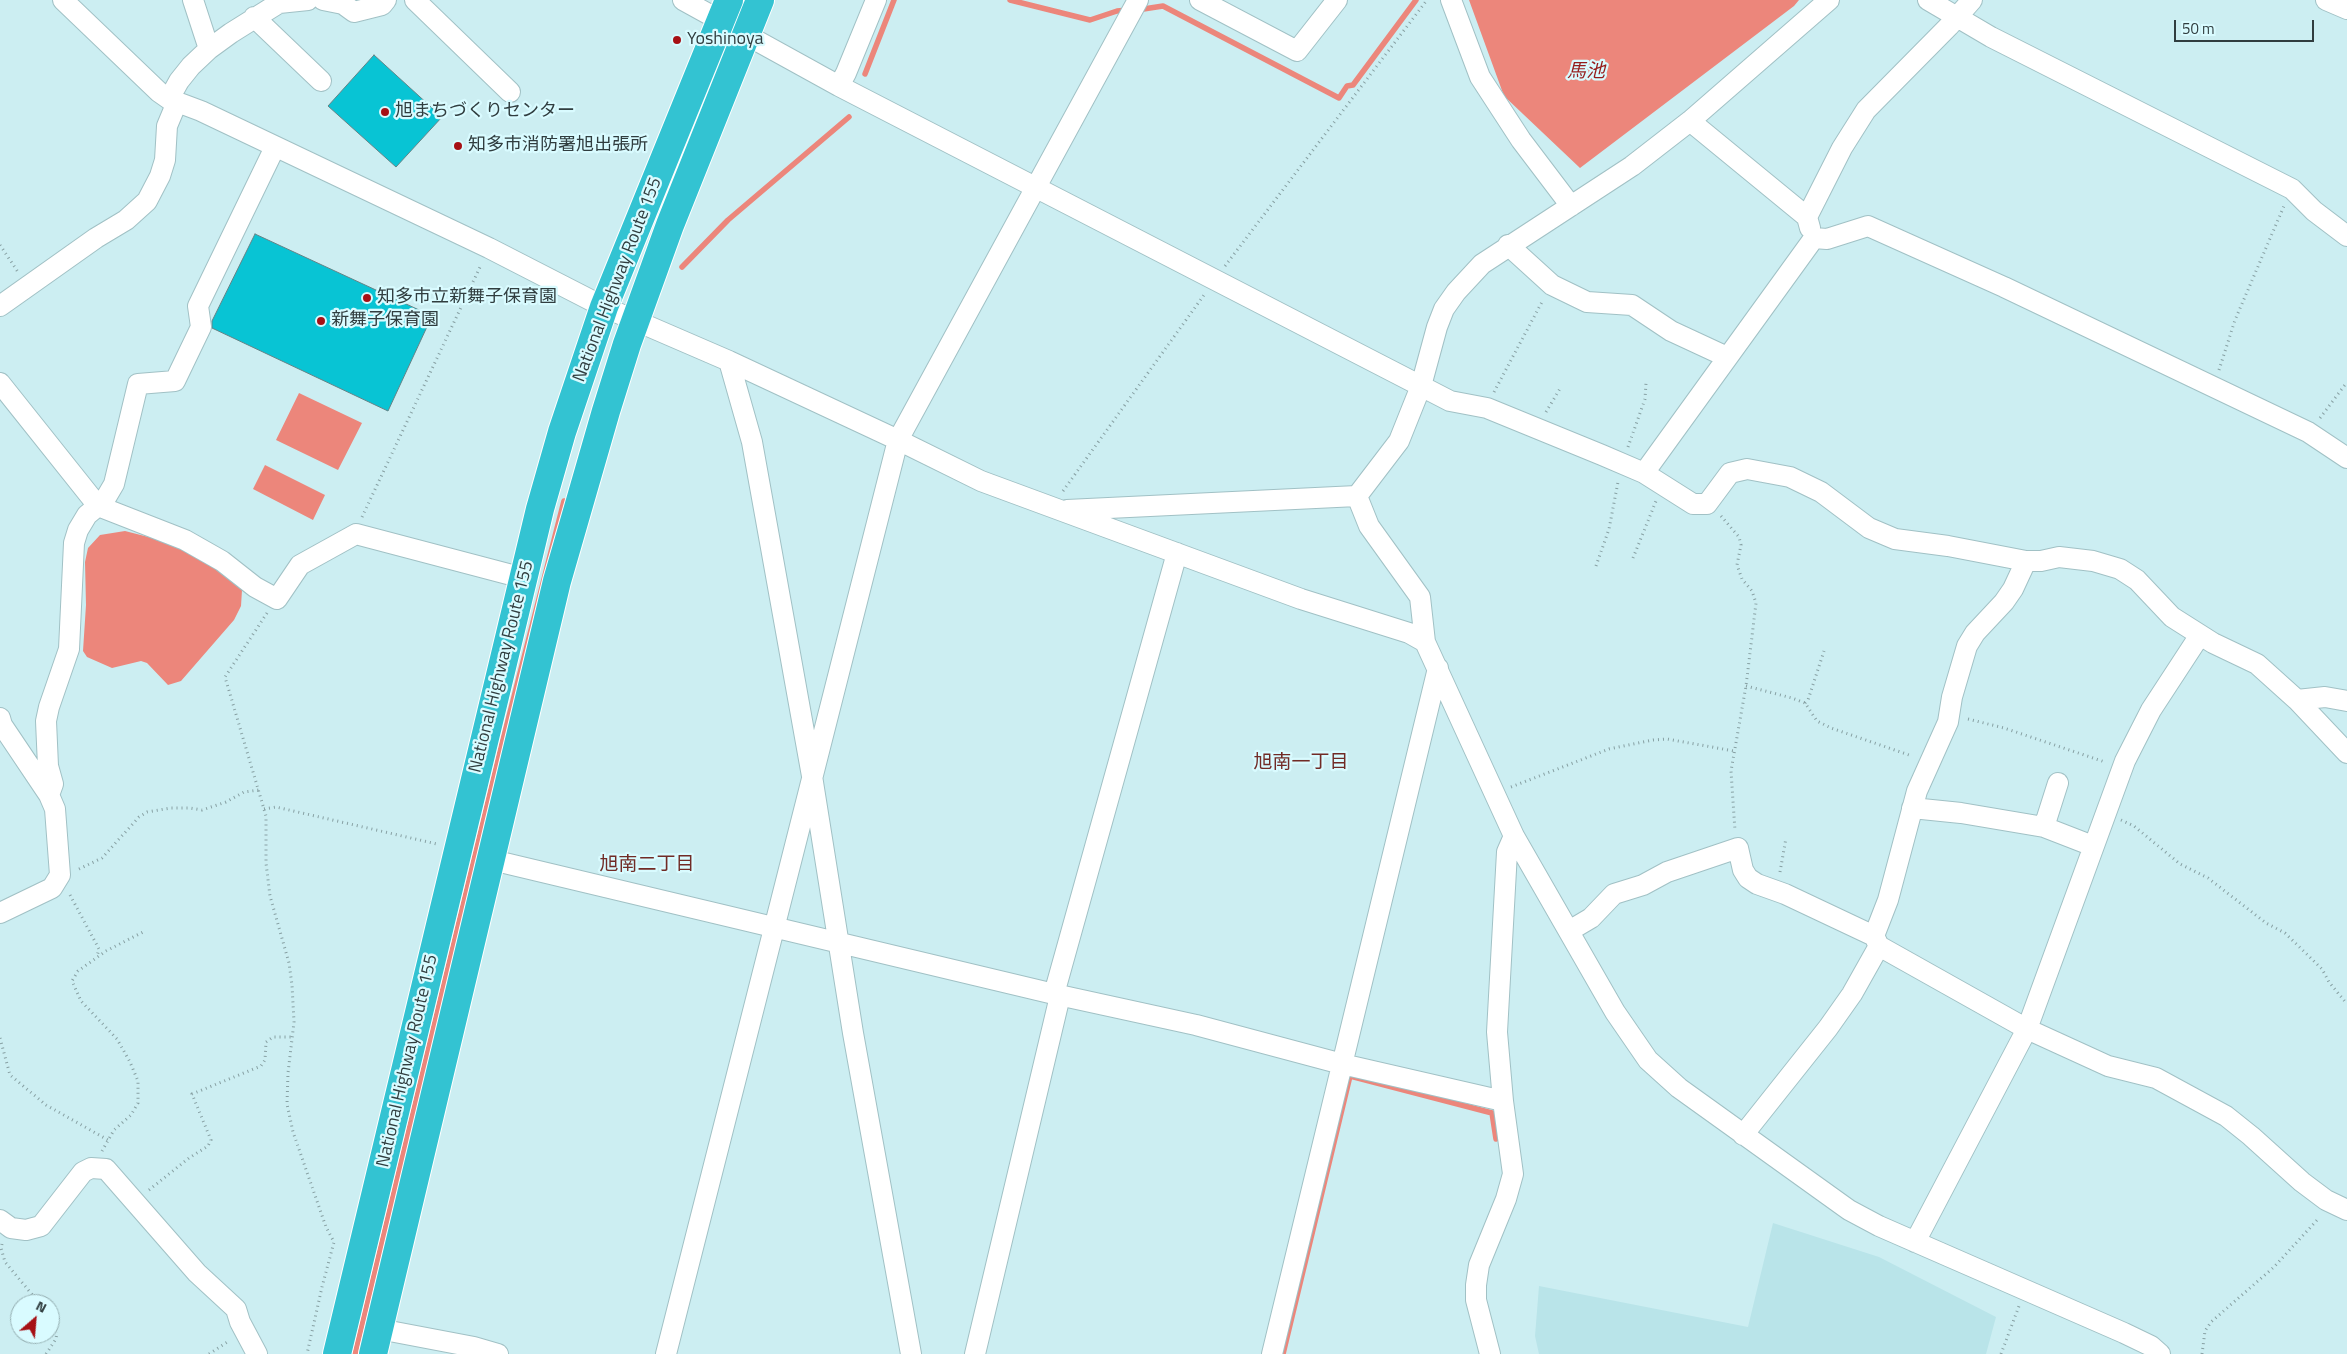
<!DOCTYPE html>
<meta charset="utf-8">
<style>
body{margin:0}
#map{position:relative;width:2347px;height:1354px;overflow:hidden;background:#cceef2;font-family:"Titillium Web",sans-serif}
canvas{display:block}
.north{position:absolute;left:10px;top:1294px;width:50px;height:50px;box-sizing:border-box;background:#d9fbff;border:1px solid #95afb2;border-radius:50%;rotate:27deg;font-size:14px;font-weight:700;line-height:20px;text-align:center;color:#303d3f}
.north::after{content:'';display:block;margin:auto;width:18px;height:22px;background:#a61015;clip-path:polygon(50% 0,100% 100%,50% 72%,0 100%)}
.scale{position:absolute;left:2174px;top:20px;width:140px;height:22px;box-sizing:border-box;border:2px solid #303d3f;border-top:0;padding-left:6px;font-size:15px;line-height:18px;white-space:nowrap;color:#303d3f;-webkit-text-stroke:4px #d9fbff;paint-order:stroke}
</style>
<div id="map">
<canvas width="2347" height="1354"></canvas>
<div class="north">N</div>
<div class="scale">50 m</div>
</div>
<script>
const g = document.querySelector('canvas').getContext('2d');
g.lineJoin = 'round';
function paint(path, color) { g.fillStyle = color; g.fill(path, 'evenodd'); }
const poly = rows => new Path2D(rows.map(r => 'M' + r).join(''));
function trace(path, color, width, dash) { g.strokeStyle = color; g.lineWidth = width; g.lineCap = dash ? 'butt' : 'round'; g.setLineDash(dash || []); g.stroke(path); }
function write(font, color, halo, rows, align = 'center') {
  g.font = font + ' "Titillium Web","Noto Sans JP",sans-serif'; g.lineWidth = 4.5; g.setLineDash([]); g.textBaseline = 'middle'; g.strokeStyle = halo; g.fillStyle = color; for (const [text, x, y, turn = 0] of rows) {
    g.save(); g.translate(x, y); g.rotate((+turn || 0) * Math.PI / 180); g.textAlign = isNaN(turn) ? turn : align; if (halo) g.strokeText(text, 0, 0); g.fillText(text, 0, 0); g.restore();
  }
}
paint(poly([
 [1773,1223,1879,1257,1996,1317,1986,1354,1539,1354,1535,1336,1539,1286,1748,1327]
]), '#b9e4e9');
paint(poly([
 [1469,0,1799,0,1794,6,1580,168,1504,96],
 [299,393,362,423,338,470,276,440],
 [265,465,325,495,313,520,253,489],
 [125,531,168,542,226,572,242,590,241,606,234,620,181,681,168,685,147,663,141,661,112,668,87,657,83,651,86,605,85,562,88,548,100,535]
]), '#ec867b');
trace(poly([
 [1010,0,1090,20,1117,11,1128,10],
 [1137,10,1163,6,1339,98,1347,86,1353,85,1416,0],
 [865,74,894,0],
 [682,267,728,220,849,117],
 [355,1354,502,744,564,501],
 [1283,1354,1350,1076,1492,1113,1496,1139]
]), '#ec867b', 5.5);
const building = poly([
 [374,55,442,117,396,167,328,106,374,55],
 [255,234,432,316,388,411,212,328,212,321,255,234]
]);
paint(building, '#08c4d4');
trace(building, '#648386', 1);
const minor = poly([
 [63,0,159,92,169,99,201,111,489,248,604,307,729,361,898,440,981,481,1301,599,1409,633,1425,642],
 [193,0,209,49],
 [323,0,343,4,354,12,382,5,386,0],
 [415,0,510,92],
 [683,0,839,86,1450,401,1487,408,1602,455,1644,473,1693,504,1707,504,1730,473,1747,469,1790,477,1821,492,1869,528,1895,539,1948,546,2026,561,2041,561,2059,557,2093,561,2120,569,2137,580,2172,617,2213,643,2257,664,2297,700,2347,753],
 [1200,0,1297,51,1337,0],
 [1451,0,1480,77,1521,140,1571,206],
 [1928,0,1991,37,2292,189,2314,211,2347,236],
 [2326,0,2347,9],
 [254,17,321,81],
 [839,86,846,73,876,0],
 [169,99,179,81,191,66,209,49,231,33,279,3,308,0],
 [1690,121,1807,217,1810,228],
 [1807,217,1842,148,1866,110,1949,26,1972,0],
 [1814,238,1827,239,1868,226,2004,287,2308,432,2347,458],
 [1508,245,1552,285,1587,302,1632,305,1671,331,1727,357],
 [0,306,96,238,126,220,147,201,160,176,165,160,167,126,177,102],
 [729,361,752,442,812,776,853,1033,911,1354],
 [0,383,98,506,185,540,222,561,255,587,277,599,300,565,356,534,523,578],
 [1644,473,1814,238],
 [1357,496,1369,526,1420,597,1425,642,1514,836,1615,1012,1648,1060,1679,1088,1849,1210,1879,1226,2124,1333,2151,1346,2160,1354],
 [1357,496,1399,441,1421,386,1437,327,1444,309,1456,292,1482,264,1632,166,1690,121,1829,0],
 [1067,510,1357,496],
 [2026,561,2013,589,2004,602,1975,633,1967,646,1952,697,1948,722,1917,791,1888,900,1874,936,1879,946,2027,1029,2108,1066,2156,1078,2226,1116,2251,1136,2302,1182,2326,1200,2347,1210],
 [2297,700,2325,697,2347,701],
 [0,718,2,725,49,795,55,809,60,875,52,888,0,913],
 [49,795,53,784,48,766,46,721,49,707,69,649,74,543,78,530,87,515,104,501,114,484,138,384,175,381,201,327,198,306,275,147],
 [1912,808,1961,813,2044,827,2058,783],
 [2044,827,2093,846],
 [492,860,1054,994,1196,1025,1342,1064,1503,1101],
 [1569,931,1591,918,1614,894,1643,885,1667,872,1738,848,1743,870,1748,878,1757,884,1785,894,1874,936],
 [1054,994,1177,553],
 [1743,1135,1828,1028,1852,994,1879,946],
 [0,1220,11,1228,26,1230,41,1226,83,1172,91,1168,106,1169,197,1273,236,1309,240,1322,257,1354],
 [1915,1242,2027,1029,2125,761,2151,710,2200,635],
 [379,1329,474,1347,498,1354],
 [666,1354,898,440,1138,0],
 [975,1354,1060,996],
 [1272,1354,1438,668],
 [1490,1354,1476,1300,1476,1285,1479,1265,1506,1199,1513,1174,1503,1101,1497,1032,1507,852,1514,836]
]);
const highway = poly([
 [337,1354,540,509,562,432,604,307,729,0],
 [373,1354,557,581,606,411,627,344,670,225,760,0]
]);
trace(minor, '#a1c1c5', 22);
trace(highway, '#fff', 30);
trace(poly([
 [0,245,18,272],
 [1225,266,1427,0],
 [2219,370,2235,320,2284,206],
 [1494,392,1543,300],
 [1546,412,1561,387],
 [2320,418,2347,382],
 [1628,447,1645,399,1646,383],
 [1063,491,1204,295],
 [1721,516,1739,537,1741,545,1737,565,1742,579,1752,591,1756,603,1746,686,1731,771,1735,831],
 [362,517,481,265],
 [1633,558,1656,501],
 [1596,566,1609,529,1618,482],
 [267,613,225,677,266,816,266,863,270,896,289,963,292,985,294,1022,288,1073,287,1104,293,1132,326,1227,334,1242,322,1287,307,1354],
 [1746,686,1792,698,1805,703,1817,721,1831,728,1912,756],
 [1805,703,1808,700,1824,651],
 [1968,719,2004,728,2105,762],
 [1511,787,1609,749,1653,740,1667,739,1734,751],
 [264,809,276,807,437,844],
 [2121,820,2134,826,2180,864,2208,878,2266,923,2285,933,2322,969,2329,982,2347,1004],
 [79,869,102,858,139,817,147,812,171,808,190,808,202,810,226,802,244,792,259,790],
 [1780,872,1786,838],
 [70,895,99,949,97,956],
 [0,1038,10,1075,46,1105,108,1140],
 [102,1151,114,1130,131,1115,138,1103,138,1081,130,1062,117,1039,81,1001,72,981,78,971,106,951,145,931],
 [149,1190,189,1158,208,1146,211,1140,192,1094,261,1066,265,1060,266,1042,273,1037,292,1037],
 [2,1244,1,1248,5,1262,40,1304],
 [46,1354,56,1339,57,1332],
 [209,1354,229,1341],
 [2001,1354,2019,1306],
 [2202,1354,2205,1331,2211,1322,2274,1267,2319,1218]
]), '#87a0a3', 3, [1, 4]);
trace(minor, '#fff', 20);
trace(highway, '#33c3d2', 28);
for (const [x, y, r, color] of [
 [677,40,5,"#a61015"],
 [385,112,5,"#a61015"],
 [458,146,5,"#a61015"],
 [367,298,5,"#a61015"],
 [321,321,5,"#a61015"]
]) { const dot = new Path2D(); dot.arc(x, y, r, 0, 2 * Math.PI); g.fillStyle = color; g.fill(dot); trace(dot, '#d9fbff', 2); }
write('18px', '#303d3f', '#d9fbff', [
 ["Yoshinoya",687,40],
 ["旭まちづくりセンター",395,112],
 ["知多市消防署旭出張所",468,146],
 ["知多市立新舞子保育園",377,298],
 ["新舞子保育園",331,321]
], 'left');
write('18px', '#303d3f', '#d9fbff', [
 ["National Highway Route 155",618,280,-69],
 ["National Highway Route 155",502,667,-76],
 ["National Highway Route 155",408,1061,-77]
]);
write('italic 19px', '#961d1c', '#d9fbff', [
 ["馬池",1586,72]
]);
write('19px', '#712b26', '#d9fbff', [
 ["旭南一丁目",1301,763],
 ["旭南二丁目",647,865]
]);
</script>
